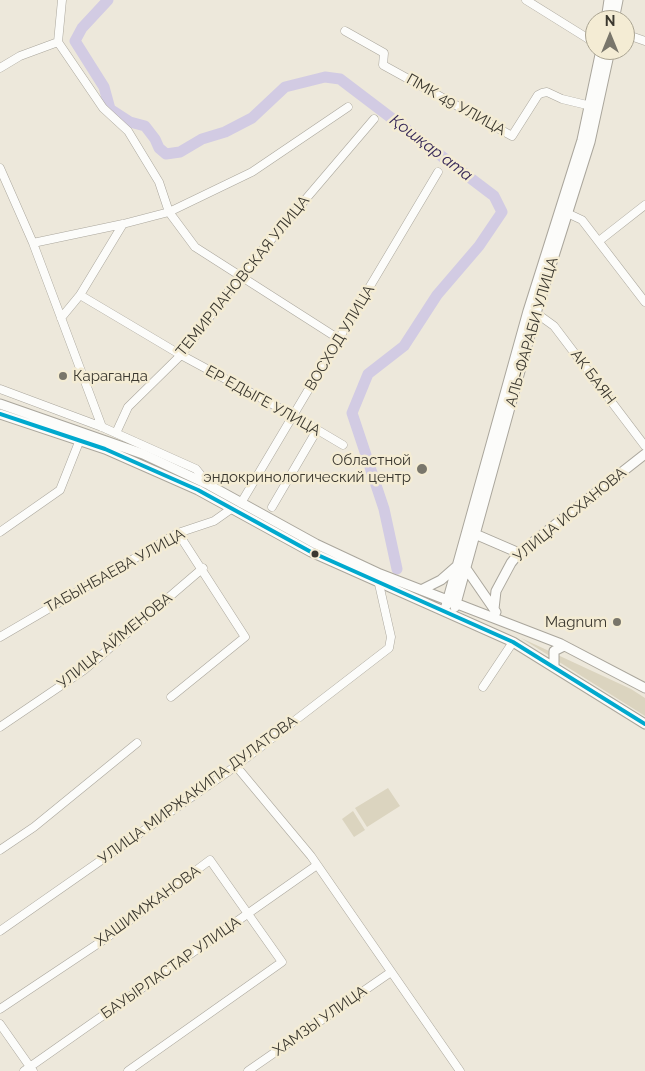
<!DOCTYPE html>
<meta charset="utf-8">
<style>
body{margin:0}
#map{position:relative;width:645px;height:1071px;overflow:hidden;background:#ede8db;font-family:Raleway,sans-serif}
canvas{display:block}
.north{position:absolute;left:585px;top:10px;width:50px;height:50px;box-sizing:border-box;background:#f4ecd4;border:1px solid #aaa492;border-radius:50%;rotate:0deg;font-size:14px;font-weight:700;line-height:20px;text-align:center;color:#3b382f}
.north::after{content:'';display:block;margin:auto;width:18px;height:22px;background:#79766b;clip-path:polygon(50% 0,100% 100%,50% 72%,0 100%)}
</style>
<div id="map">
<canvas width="645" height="1071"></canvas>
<div class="north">N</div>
</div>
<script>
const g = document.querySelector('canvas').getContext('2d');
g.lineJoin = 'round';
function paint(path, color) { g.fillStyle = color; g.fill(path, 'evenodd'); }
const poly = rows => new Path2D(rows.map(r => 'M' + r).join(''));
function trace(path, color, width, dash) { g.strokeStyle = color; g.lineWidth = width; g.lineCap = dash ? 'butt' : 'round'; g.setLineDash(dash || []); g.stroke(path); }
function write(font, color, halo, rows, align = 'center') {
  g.font = font + ' Raleway,sans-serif'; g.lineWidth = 5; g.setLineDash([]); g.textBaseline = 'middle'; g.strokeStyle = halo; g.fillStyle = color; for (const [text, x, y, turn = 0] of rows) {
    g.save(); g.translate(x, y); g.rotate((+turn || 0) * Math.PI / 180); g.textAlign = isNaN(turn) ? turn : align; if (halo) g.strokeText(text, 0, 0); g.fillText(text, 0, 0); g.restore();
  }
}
paint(poly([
 [521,638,631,689,645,698,645,716],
 [388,788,400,806,367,827,355,808],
 [353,811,365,830,354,837,342,819]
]), '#dbd4bf');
trace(poly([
 [108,0,82,28,75,41,104,87,110,109,130,122,145,126,155,139,159,148,166,154,180,152,202,139,225,132,252,118,285,87,325,77,340,79,494,196,502,212,479,246,437,295,404,346,368,374,352,413,384,509,397,569]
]), '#d2cbe3', 11);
const minor = poly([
 [62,0,58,42,103,108,128,131,159,182,169,212,195,247,339,339],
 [526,0,595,43],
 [345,31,384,53,383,65,512,136,538,95,542,93,547,92,562,99,591,106],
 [625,34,645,41],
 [0,68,20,56,58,42],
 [0,168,33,243,102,427],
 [567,213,582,220,645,302],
 [599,241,645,205],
 [33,243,123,224,169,212,252,172,348,107],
 [80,295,123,224],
 [536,313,554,326,645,446],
 [61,318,80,295,181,355,294,416,343,445],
 [0,389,102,427,196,469,208,484],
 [116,433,128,407,181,355,241,275,374,119],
 [241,503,438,172],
 [272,507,317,430],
 [0,532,60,490,81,437],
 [0,637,178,533,214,521,231,509],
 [483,687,513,642],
 [171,697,245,637,178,533],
 [0,727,84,670,203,568],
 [236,766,311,856,460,1071],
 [0,850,34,827,137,743],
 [0,931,236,766,389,648,391,637,379,584],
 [0,1009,105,939,210,860,282,962,128,1071],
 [0,1024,33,1071],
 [24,1071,317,865],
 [248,1071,391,972]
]);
const major = poly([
 [606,20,609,0],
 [614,20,618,0],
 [0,404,143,454,209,485,316,544,380,574,561,644,645,688],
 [0,414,105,449,198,490,311,552,513,642,645,724],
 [475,534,519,553],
 [465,567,496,612],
 [421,590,441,580,457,566],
 [446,606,528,311,582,140,601,50],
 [455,607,536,313,590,142,610,50],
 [494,609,496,591,511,563,519,553,645,454],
 [554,666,554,651,564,646]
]);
trace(minor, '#aaa69c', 9);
trace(major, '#aaa69c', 11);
trace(minor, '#fcfcfa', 8);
trace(major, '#fcfcfa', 9);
trace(poly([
 [0,414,105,449,198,490,311,552,513,642,645,724]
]), '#00a9ce', 4);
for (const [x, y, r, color] of [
 [63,376,5,"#79766b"],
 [422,469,6,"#79766b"],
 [315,554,4.5,"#3b382f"],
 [617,622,5,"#79766b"]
]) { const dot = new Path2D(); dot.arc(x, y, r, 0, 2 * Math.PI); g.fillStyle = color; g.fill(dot); trace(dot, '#f4ecd4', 2); }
write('15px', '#3b382f', '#f4ecd4', [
 ["ПМК 49 УЛИЦА",456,105,29],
 ["ТЕМИРЛАНОВСКАЯ УЛИЦА",243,276,-51],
 ["АЛЬ-ФАРАБИ УЛИЦА",532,332,-74],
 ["ВОСХОД УЛИЦА",340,338,-59],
 ["АК БАЯН",593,377,53],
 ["ЕР ЕДЫГЕ УЛИЦА",263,401,29],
 ["УЛИЦА ИСХАНОВА",570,515,-39],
 ["ТАБЫНБАЕВА УЛИЦА",115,571,-29],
 ["УЛИЦА АЙМЕНОВА",115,641,-39],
 ["УЛИЦА МИРЖАКИПА ДУЛАТОВА",198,790,-36],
 ["ХАШИМЖАНОВА",148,906,-36],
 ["БАУЫРЛАСТАР УЛИЦА",171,968,-35],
 ["ХАМЗЫ УЛИЦА",320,1021,-35]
]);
write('15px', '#3b382f', '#f4ecd4', [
 ["Караганда",73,376,"left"],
 ["Областной",411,460],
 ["эндокринологический центр",411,477],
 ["Magnum",607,622]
], 'right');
write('italic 16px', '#322455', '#f4ecd4', [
 ["Қошқар ата",431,148,37]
]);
</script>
